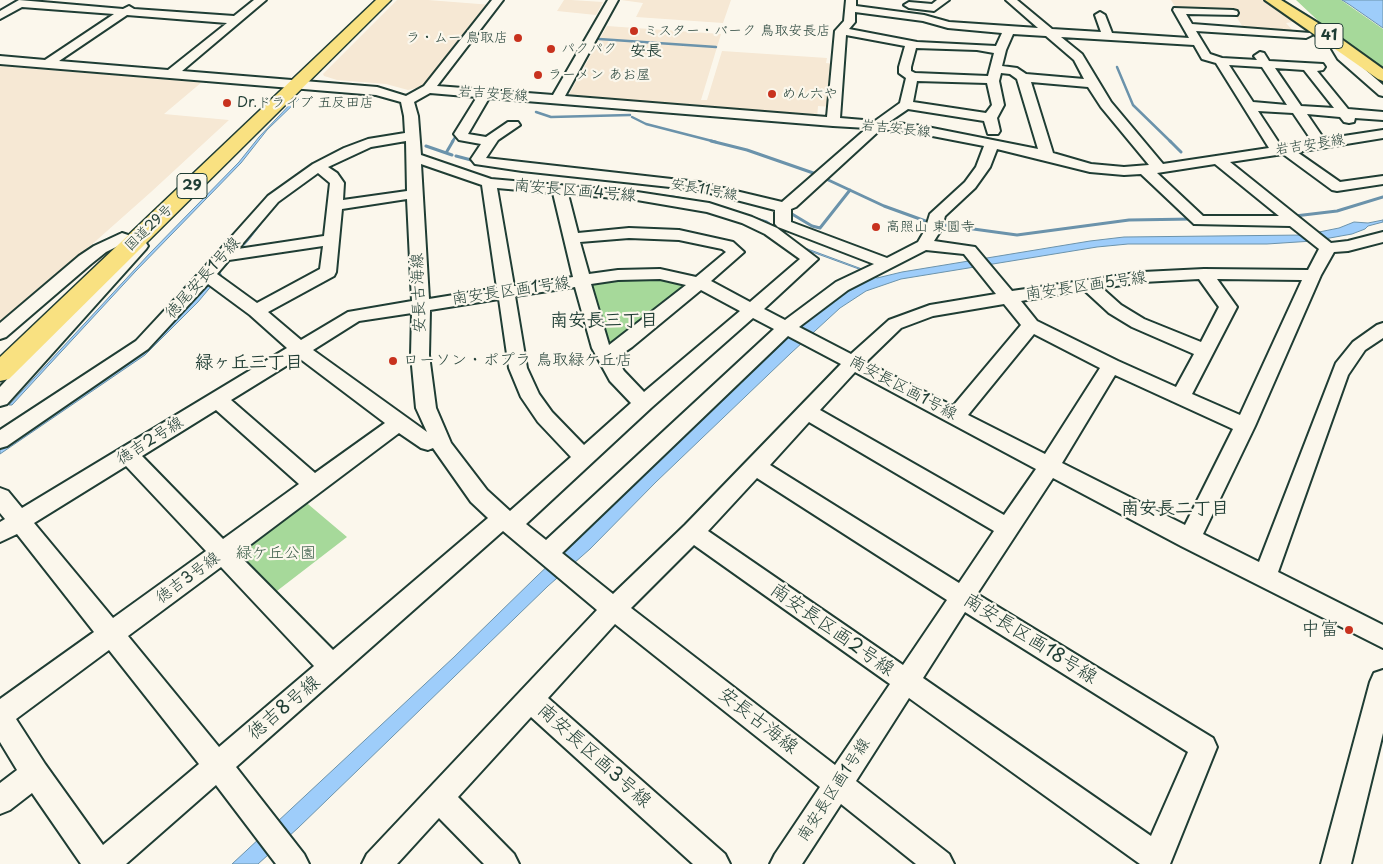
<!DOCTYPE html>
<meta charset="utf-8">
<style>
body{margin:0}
canvas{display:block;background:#fbf7ec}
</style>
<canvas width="1383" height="864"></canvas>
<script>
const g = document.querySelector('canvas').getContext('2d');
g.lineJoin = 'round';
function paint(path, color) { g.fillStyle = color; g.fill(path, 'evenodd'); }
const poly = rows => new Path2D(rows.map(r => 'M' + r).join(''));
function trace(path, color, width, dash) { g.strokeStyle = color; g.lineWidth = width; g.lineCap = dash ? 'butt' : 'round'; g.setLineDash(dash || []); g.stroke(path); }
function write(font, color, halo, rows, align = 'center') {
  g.font = font + ' "Playpen Sans","Klee One",sans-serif'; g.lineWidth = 4.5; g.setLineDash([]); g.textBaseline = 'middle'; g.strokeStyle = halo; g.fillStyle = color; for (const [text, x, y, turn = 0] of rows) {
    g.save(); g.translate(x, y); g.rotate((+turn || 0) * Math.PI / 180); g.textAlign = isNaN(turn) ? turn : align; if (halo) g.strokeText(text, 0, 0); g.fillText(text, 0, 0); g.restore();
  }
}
paint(poly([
 [397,0,428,0,492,5,425,86,408,90,386,84,337,80,324,76,323,74],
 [564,0,571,0,603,2,596,15,557,11],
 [621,0,731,0,723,23,636,17,643,3],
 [1171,0,1264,0,1299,21,1286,23,1295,33,1245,30,1233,12,1176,8],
 [607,26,721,34,701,100,707,100,722,51,827,58,826,63,836,64,832,107,818,106,817,119,567,98],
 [0,66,202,82,164,114,229,120,151,192,0,326]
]), '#f6e8d4');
paint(poly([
 [1296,0,1341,0,1383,29,1383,74,1327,29],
 [643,278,683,284,687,289,607,348,589,287,595,282],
 [302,499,347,537,273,594,234,554]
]), '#a6d99a');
const water = poly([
 [1342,0,1383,0,1383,28,1350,5,1342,0],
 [296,98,299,99,267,130,241,163,135,272,12,405,9,405,150,253,239,162,259,137,296,98],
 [423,156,490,179,673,196,700,201,767,221,805,248,870,272,867,272,804,249,766,223,698,202,644,194,490,180,423,156],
 [318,172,275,206,248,241,220,272,223,279,218,278,198,302,145,355,0,454,0,445,137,352,231,258,273,205,297,185,318,172],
 [1383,220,1383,222,1368,226,1365,229,1352,234,1313,241,1267,244,1128,244,1097,247,901,279,866,291,840,308,791,353,656,482,590,549,548,586,298,828,258,864,232,864,454,657,536,577,787,339,821,308,839,295,874,278,872,275,877,278,902,272,1090,241,1124,237,1304,235,1339,228,1354,222,1368,223,1383,220]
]);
paint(water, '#9ecdfa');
trace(water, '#6b93ab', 1);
trace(poly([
 [599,39,716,47],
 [1117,67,1133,105,1171,142],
 [536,112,551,117,630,115],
 [632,117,646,124,716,142],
 [452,142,456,136]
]), '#6b93ab', 2.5);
trace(poly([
 [711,141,747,150,819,175],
 [1170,141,1181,152],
 [426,146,452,155],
 [446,153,453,141],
 [456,156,475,161],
 [824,178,884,206,931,223],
 [787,211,812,226,820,228,850,190],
 [1295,216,1337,211,1383,197],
 [937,224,1017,235,1129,220,1193,219]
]), '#6b93ab', 3);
const minor = poly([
 [19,0,123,9,129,6,134,9,234,16,254,0,266,0,182,71,377,87,406,96,424,86,492,0,503,0,437,86,553,95,608,0,618,0,565,96,827,117,835,31,844,21,846,0,856,0,856,6,924,15,949,22,1038,28,1006,0,1017,0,1052,29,1101,32,1095,15,1100,12,1105,15,1112,33,1189,38,1173,10,1174,8,1233,10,1237,11,1238,13,1237,15,1186,14,1192,24,1310,33,1312,35,1306,38,1196,31,1210,54,1222,58,1257,60,1254,56,1260,52,1264,53,1269,61,1323,64,1325,67,1323,70,1317,71,1348,109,1383,112,1383,120,1355,118,1354,122,1349,123,1344,122,1340,117,1307,114,1324,139,1383,130,1383,138,1297,152,1340,182,1383,176,1383,184,1337,191,1332,190,1283,154,1230,162,1331,243,1348,241,1383,232,1383,242,1348,251,1334,252,1321,275,1255,426,1203,534,1259,562,1336,363,1353,342,1377,325,1383,323,1383,338,1365,350,1348,375,1278,572,1383,625,1383,648,1181,546,1053,478,977,594,1213,738,1217,747,1170,864,1140,864,909,698,856,781,949,854,954,864,916,864,841,804,802,864,770,864,775,854,820,787,615,624,548,698,725,854,730,864,693,864,531,717,458,797,514,854,519,864,484,864,439,818,397,864,362,864,367,854,597,610,503,531,236,767,304,854,309,864,276,864,216,785,126,864,81,864,32,793,10,810,0,814,0,783,17,770,0,742,0,699,94,632,17,534,0,542,0,522,5,519,0,513,0,488,8,491,22,508,287,348,250,315,208,284,148,349,7,446,0,448,0,430,136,341,201,271,268,196,313,164,344,148,368,139,405,133,404,116,401,102,376,95,0,64,0,56,45,60,114,14,22,7,0,19,0,11,19,0],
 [855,12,923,21,948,28,1002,33,996,46,917,42,849,29,855,22,855,12],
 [127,15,227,23,168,70,59,61,127,15],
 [1013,34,1046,36,1074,60,1084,79,1026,74,1017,68,1002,66,1006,50,1013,34],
 [846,35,905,46,899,67,899,73,906,78,900,103,875,121,840,118,846,35],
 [1061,37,1194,45,1202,59,1216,63,1269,148,1163,164,1111,102,1082,54,1061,37],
 [916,48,977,50,994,53,988,76,915,73,911,71,911,67,916,48],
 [1229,65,1262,67,1287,105,1253,102,1229,65],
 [1275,68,1304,70,1334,108,1301,106,1275,68],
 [1001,73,1010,74,1017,79,1038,149,922,126,889,122,908,109,984,121,988,134,998,134,1000,131,997,118,1004,105,999,81,1001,73],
 [917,81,987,83,992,105,986,113,913,102,917,81],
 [1031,82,1088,87,1101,107,1149,165,1124,167,1091,164,1053,153,1031,82],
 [430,93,477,97,454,134,459,140,481,144,471,159,475,164,522,171,698,190,775,210,775,224,778,227,874,264,836,282,785,320,764,309,818,259,777,228,752,217,709,203,637,192,491,179,421,155,418,116,414,102,430,93],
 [489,98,833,126,867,128,782,202,698,182,486,158,498,140,520,125,518,122,508,122,486,137,468,134,489,98],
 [1258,111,1293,113,1312,141,1281,146,1258,111],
 [881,129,922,134,984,146,976,167,965,182,930,214,925,230,918,242,887,258,791,222,791,209,796,207,881,129],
 [406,141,407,191,343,200,344,183,337,173,328,167,371,147,406,141],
 [997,149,1090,172,1124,175,1141,174,1194,224,1290,226,1319,249,1308,270,1204,269,1143,272,1012,291,975,247,934,241,941,230,945,216,975,188,990,167,997,149],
 [421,164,482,185,497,288,429,299,421,164],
 [1215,164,1279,216,1203,216,1157,173,1215,164],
 [318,173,330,183,324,236,238,249,278,202,318,173],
 [497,188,553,193,573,277,514,286,497,188],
 [568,194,637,200,707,212,742,223,765,234,800,259,750,302,711,281,744,252,733,242,679,230,629,228,578,233,568,194],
 [407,199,412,301,348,312,301,340,268,312,334,276,336,272,342,209,407,199],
 [629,238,679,240,722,249,726,252,696,277,660,269,618,270,589,274,580,242,629,238],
 [323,246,320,269,257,303,217,274,229,260,323,246],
 [926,250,964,254,996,294,930,305,889,320,851,354,799,327,848,290,926,250],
 [660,279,686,285,609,345,591,284,618,280,660,279],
 [1199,279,1219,307,1201,342,1144,319,1121,305,1102,288,1143,282,1199,279],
 [1217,279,1302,280,1240,415,1192,394,1237,307,1217,279],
 [575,287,592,348,610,381,631,403,584,445,552,412,539,394,527,368,515,296,575,287],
 [701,290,740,311,644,392,624,371,616,358,632,347,701,290],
 [1084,290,1109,313,1132,327,1194,354,1176,387,1118,361,1037,321,1021,301,1084,290],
 [499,299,509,368,521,397,538,422,571,457,510,511,487,490,451,443,436,408,429,355,430,310,499,299],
 [1004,304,1021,325,953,406,866,362,901,328,933,316,1004,304],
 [412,313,411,355,416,408,427,432,313,350,359,321,412,313],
 [753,318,774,329,546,540,526,524,651,408,753,318],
 [1034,334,1100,368,1045,454,968,415,1034,334],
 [788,336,841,364,685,525,613,594,562,553,788,336],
 [299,358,385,423,315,473,231,400,299,358],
 [855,372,1036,469,1004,515,820,410,855,372],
 [1115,375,1233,429,1185,525,1062,463,1115,375],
 [216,410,299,484,223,539,142,456,216,410],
 [809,422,994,531,959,583,770,465,809,422],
 [399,433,421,448,428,450,433,448,471,502,488,518,333,650,238,554,399,433],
 [126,466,206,551,113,618,34,523,126,466],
 [757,478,947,600,903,665,708,531,757,478],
 [694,545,890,684,835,765,631,608,694,545],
 [221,567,314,666,219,747,128,636,221,567],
 [965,612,1188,752,1151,836,923,678,965,612],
 [109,650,199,764,103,845,45,764,16,719,109,650],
 [937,0,949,0,934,11,909,8,904,5,909,2,932,4,937,0],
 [1344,44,1350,47,1345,51,1347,54,1383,85,1383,96,1379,95,1338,59,1332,49,1334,47,1344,44],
 [122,233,128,235,130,238,128,241,106,252,91,264,6,337,0,339,0,323,79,256,94,246,122,233],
 [140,241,146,243,148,246,146,249,7,404,0,406,0,387,134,243,140,241],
 [1383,670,1383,733,1351,864,1321,864,1370,682,1374,673,1383,670]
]);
const major = poly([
 [1265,0,1281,0,1326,28,1383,69,1383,81,1378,79,1265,0]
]);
const highway = poly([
 [376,0,391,0,9,379,0,381,0,357,376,0]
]);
trace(minor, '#1f3d34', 4);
trace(major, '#1f3d34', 4);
trace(highway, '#1f3d34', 3);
paint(minor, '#fbf7ec');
paint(major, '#f9e181');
paint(highway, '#f9e181');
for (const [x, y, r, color] of [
 [634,31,5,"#c8321e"],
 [518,38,5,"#c8321e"],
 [551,49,5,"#c8321e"],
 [538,75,5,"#c8321e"],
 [772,94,5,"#c8321e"],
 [227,103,5,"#c8321e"],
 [876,227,5,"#c8321e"],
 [393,361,5,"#c8321e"],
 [1349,630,5,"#c8321e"]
]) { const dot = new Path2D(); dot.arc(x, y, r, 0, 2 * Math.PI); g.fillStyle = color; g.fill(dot); trace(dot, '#fbf7ec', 2); }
write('14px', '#1f3d34', '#fbf7ec', [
 ["ミスター・バーク 鳥取安長店",644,31],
 ["ラ・ムー 鳥取店",508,38,"right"],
 ["パクパク",561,49],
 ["ラーメン あお屋",548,75],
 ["めん六や",782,94],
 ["Dr.ドライブ 五反田店",237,103],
 ["高照山 東圓寺",886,227]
], 'left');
write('14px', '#1f3d34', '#fbf7ec', [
 ["岩吉安長線",493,94,4],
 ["岩吉安長線",896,129,6],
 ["岩吉安長線",1310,145,-9],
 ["安長11号線",704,190,10],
 ["国道29号",149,228,-44]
]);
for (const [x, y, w] of [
 [1329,36,28],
 [192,186,30]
]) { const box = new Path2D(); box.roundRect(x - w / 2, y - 12.5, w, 25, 4); g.fillStyle = '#fbf7ec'; g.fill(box); trace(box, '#1f3d34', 1); }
write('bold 15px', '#1f3d34', null, [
 ["41",1329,36],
 ["29",192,186]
]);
write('bold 16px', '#1f3d34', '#fbf7ec', [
 ["安長",646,52]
]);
write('16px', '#1f3d34', '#fbf7ec', [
 ["南安長区画4号線",575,191,5],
 ["徳尾安長1号線",203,278,-48],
 ["南安長区画5号線",1086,286,-8],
 ["南安長区画1号線",511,291,-8],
 ["安長古海線",419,293,-92],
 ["南安長区画1号線",903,388,28],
 ["徳吉2号線",150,441,-32],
 ["徳吉3号線",188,578,-36],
 ["南安長区画1号線",834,790,-57]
]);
write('16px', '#1f3d34', '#fbf7ec', [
 ["ローソン・ポプラ 鳥取緑ケ丘店",403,361]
], 'left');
write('16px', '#3a5c48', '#fbf7ec', [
 ["緑ケ丘公園",276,554]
]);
write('bold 18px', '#1f3d34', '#fbf7ec', [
 ["南安長三丁目",604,321],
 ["緑ヶ丘三丁目",249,363],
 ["南安長二丁目",1175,509]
]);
write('19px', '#1f3d34', '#fbf7ec', [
 ["南安長区画2号線",832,630,35],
 ["南安長区画18号線",1030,639,32],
 ["徳吉8号線",284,708,-40],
 ["安長古海線",758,721,38],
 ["南安長区画3号線",594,756,42]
]);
write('19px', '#1f3d34', '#fbf7ec', [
 ["中富",1339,630]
], 'right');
</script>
